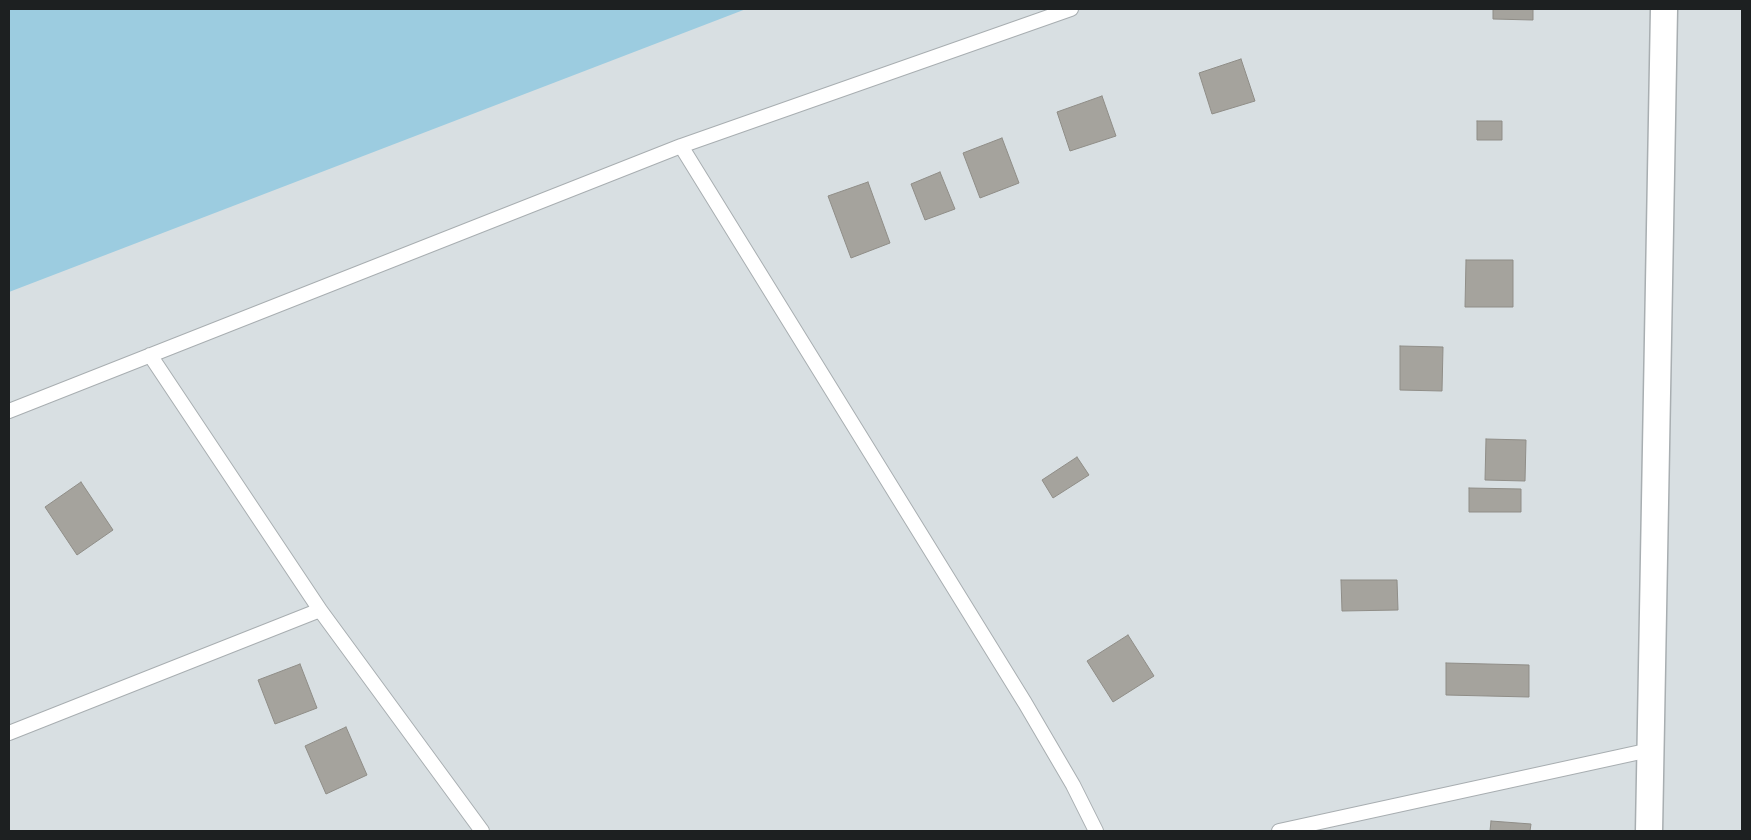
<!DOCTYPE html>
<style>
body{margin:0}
#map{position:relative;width:1751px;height:840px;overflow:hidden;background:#d8dfe2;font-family:"Space Grotesk",sans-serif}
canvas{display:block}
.frame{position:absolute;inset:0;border:10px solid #1d2021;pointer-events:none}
</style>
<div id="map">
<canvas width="1751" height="840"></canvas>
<div class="frame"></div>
</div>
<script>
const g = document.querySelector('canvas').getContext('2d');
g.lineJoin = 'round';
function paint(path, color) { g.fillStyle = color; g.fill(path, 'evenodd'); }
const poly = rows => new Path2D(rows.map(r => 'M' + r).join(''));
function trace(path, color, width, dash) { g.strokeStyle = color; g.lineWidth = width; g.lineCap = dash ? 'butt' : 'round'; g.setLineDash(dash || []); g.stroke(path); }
paint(poly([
 [9,9,746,9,9,292]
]), '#9ccce0');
const building = poly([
 [1493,9,1533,9,1533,20,1493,19,1493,9],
 [1241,59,1255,101,1212,114,1199,73,1241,59],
 [1102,96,1116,136,1070,151,1057,112,1102,96],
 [1477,121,1502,121,1502,140,1477,140,1477,121],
 [1002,138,1019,183,980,198,963,153,1002,138],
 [940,172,955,209,925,220,911,184,940,172],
 [868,182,890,243,851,258,828,196,868,182],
 [1466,260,1513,260,1513,307,1465,307,1466,260],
 [1400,346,1443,347,1442,391,1400,390,1400,346],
 [1486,439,1526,440,1525,481,1485,480,1486,439],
 [1077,457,1089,475,1053,498,1042,480,1077,457],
 [81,482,113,530,77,555,45,507,81,482],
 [1469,488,1521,489,1521,512,1469,512,1469,488],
 [1341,580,1397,580,1398,610,1342,611,1341,580],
 [1128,635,1154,676,1113,702,1087,661,1128,635],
 [1446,663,1529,665,1529,697,1446,695,1446,663],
 [300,664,317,708,275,724,258,680,300,664],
 [346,727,367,775,326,794,305,746,346,727],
 [1491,821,1531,824,1530,831,1490,831,1491,821]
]);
paint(building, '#a5a39d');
trace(building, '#8f8d87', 1);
const service = poly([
 [681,146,1025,703,1073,785,1096,831],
 [150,355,320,610,482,831],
 [9,411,681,146,1071,9],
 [9,733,320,610],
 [1279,831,1650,750]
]);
const minor = poly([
 [1649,831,1664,9]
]);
trace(service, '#a8aeb1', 16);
trace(minor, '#a8aeb1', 29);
trace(service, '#fff', 14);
trace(minor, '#fff', 26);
</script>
